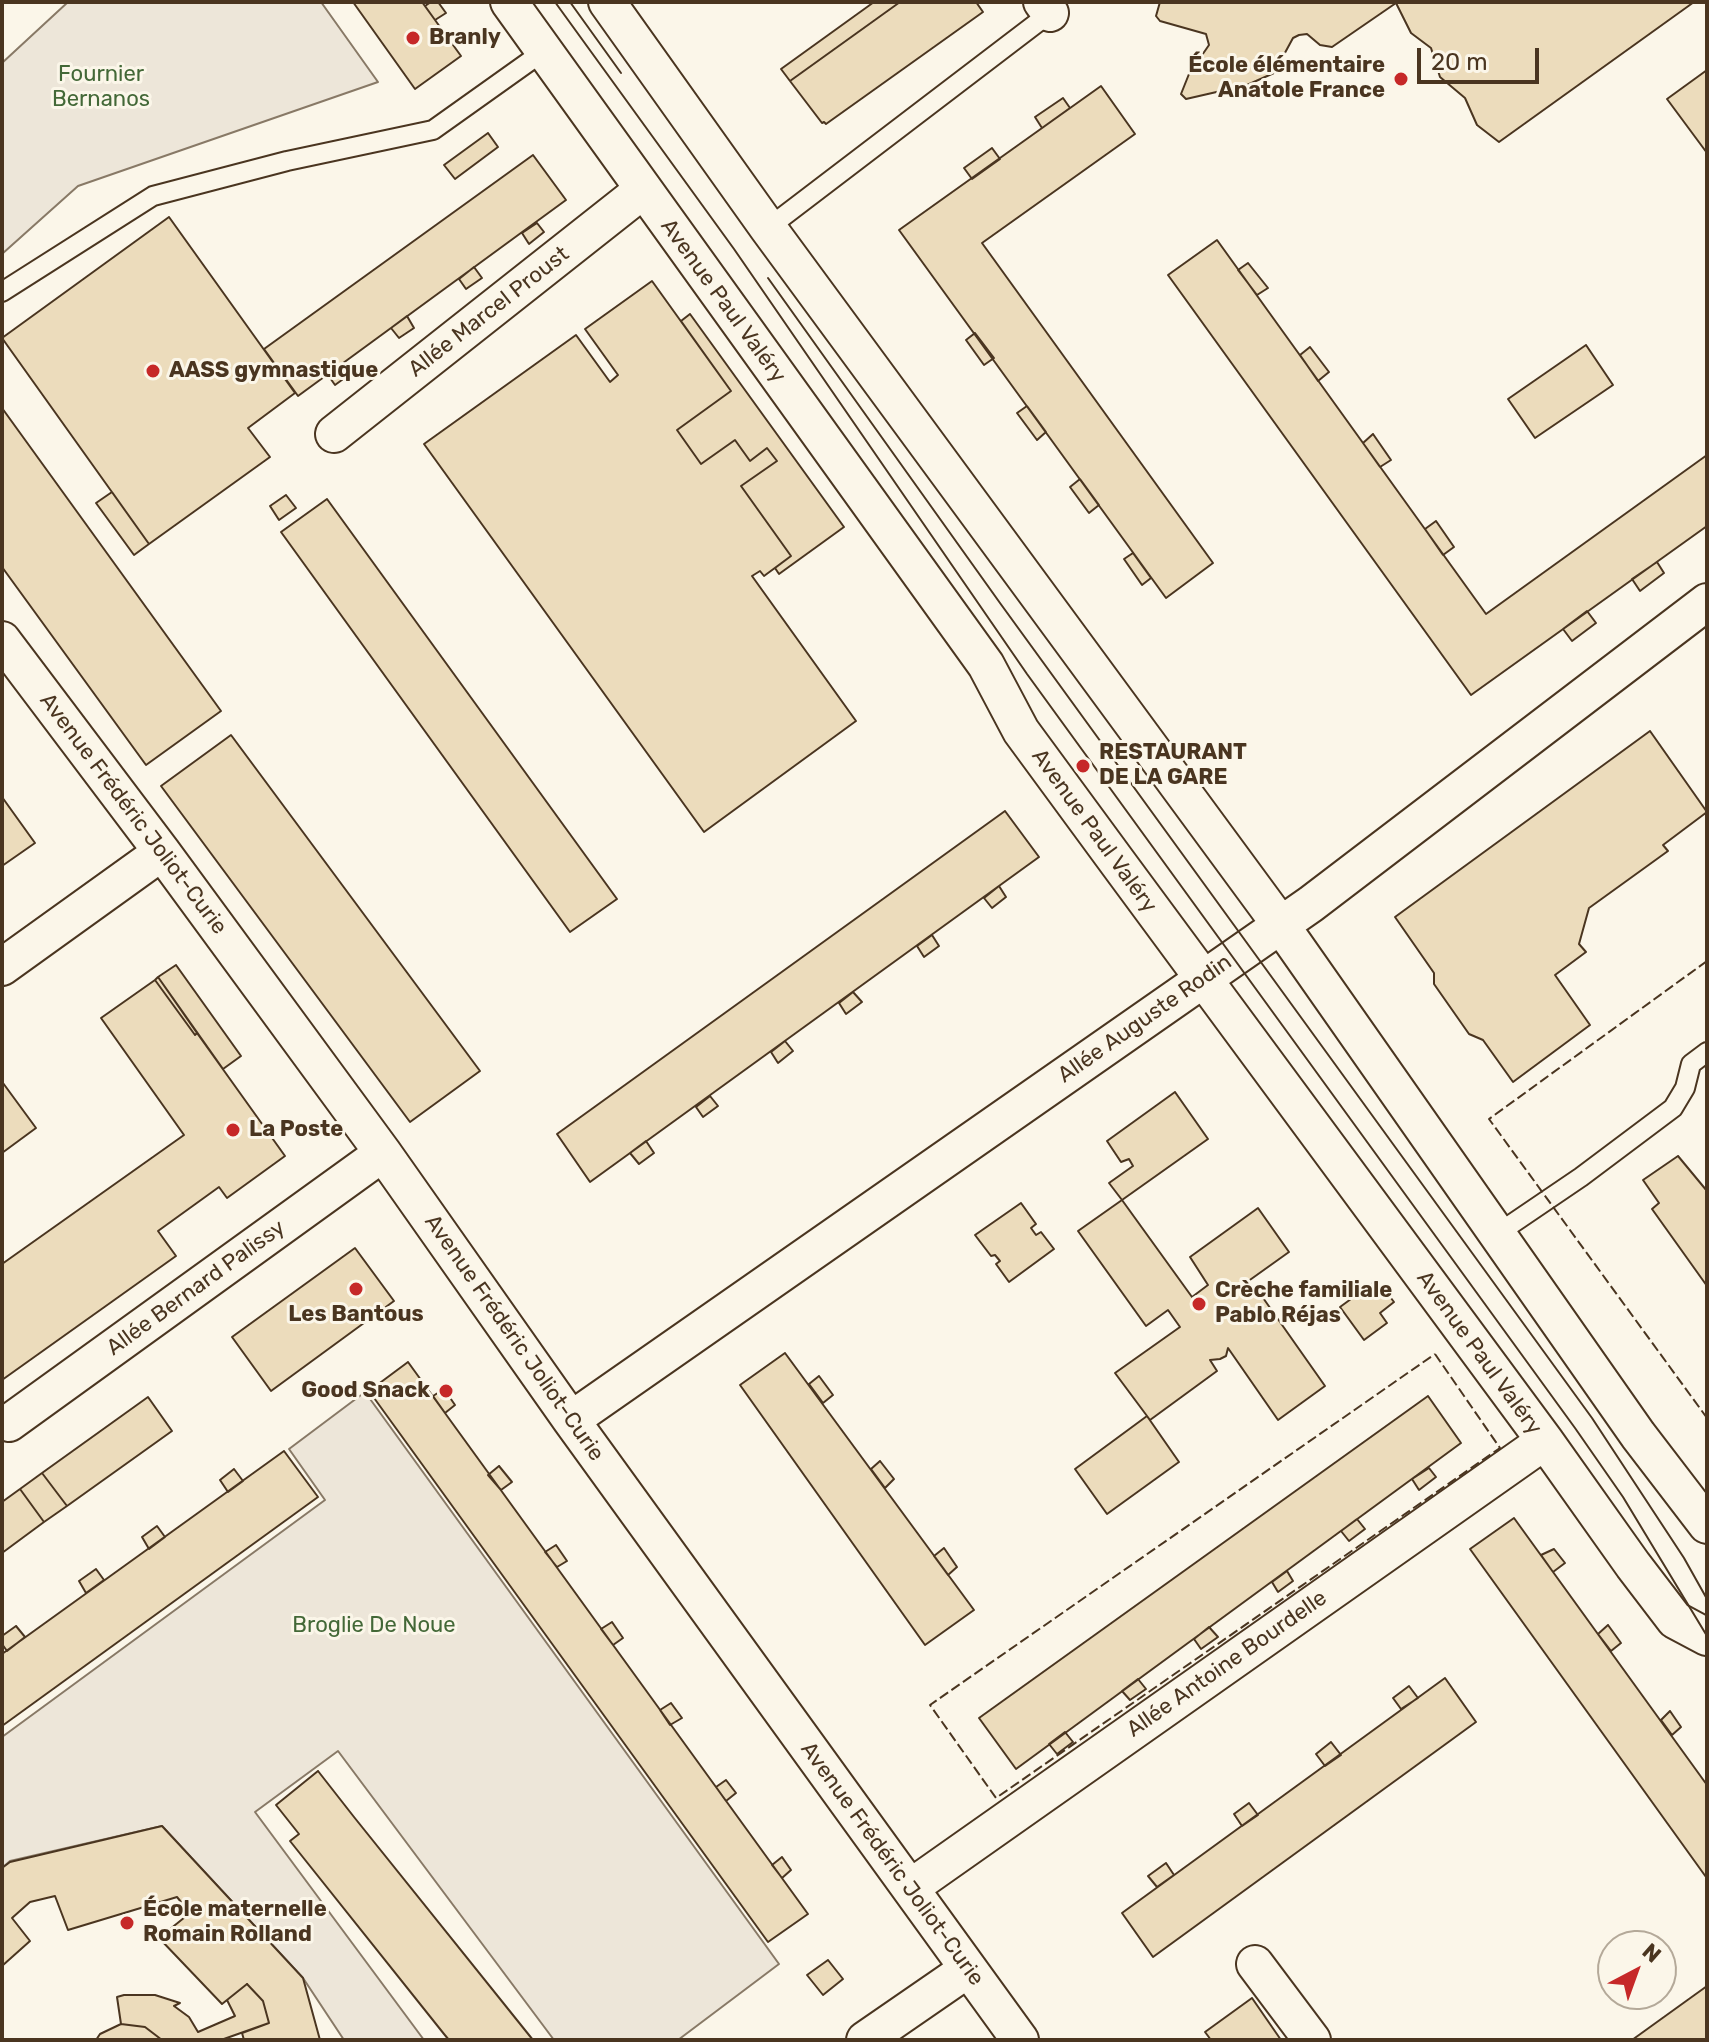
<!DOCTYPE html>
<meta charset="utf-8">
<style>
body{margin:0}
#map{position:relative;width:1709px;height:2042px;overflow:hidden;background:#fbf6e9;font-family:Rubik,sans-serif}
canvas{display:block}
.frame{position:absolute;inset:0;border:4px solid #4a3520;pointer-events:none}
.north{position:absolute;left:1597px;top:1930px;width:80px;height:80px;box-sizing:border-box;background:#fbf6e9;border:2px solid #b4a999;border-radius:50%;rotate:41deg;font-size:22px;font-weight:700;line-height:32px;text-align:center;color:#4a3520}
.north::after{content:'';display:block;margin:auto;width:28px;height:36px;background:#c62828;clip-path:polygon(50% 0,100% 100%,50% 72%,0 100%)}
.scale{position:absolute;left:1417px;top:48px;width:122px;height:36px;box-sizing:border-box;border:4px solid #4a3520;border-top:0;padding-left:10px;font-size:24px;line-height:28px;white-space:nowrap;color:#4a3520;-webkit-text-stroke:6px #fbf6e9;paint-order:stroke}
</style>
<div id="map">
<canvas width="1709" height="2042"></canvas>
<div class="frame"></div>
<div class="north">N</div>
<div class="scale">20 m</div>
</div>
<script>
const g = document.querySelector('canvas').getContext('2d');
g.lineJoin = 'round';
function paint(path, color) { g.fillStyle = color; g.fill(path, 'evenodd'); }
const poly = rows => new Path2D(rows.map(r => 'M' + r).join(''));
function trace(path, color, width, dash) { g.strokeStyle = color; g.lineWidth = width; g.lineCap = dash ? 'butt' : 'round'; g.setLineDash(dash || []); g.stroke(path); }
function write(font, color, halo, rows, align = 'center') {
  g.font = font + ' Rubik,sans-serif'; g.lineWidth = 6; g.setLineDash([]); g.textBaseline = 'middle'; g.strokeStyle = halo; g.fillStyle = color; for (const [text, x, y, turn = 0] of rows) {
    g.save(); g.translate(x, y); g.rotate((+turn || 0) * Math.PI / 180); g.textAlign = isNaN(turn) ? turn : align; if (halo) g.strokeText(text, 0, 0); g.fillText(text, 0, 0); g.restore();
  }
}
const green = poly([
 [68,2,321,2,378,82,78,186,2,254,2,63,68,2],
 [365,1392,779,1964,678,2040,554,2040,338,1751,255,1812,424,2040,344,2040,303,1978,162,1826,10,1861,2,1868,2,1737,325,1500,289,1449,365,1392]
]);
paint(green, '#ede6d9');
trace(green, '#887966', 2);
const building = poly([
 [353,2,422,2,461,56,415,89,353,2],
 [431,2,438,2,446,13,435,20,425,6,431,2],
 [874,2,900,2,790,81,781,69,874,2],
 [900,2,976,2,983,12,826,124,824,122,822,123,790,81,900,2],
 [1160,2,1694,2,1499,142,1477,125,1465,98,1440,77,1431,48,1411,33,1396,3,1332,47,1320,45,1307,34,1299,35,1293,38,1274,73,1247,85,1186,99,1181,94,1189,74,1209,45,1206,34,1160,21,1156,16,1160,2],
 [1707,70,1707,153,1667,99,1707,70],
 [1101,86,1135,134,982,243,1213,563,1166,598,899,230,1101,86],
 [1063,98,1070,108,1042,128,1035,117,1063,98],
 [488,133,498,147,455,179,444,165,488,133],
 [992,148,1000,159,972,179,964,168,992,148],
 [533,155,566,200,298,396,264,349,533,155],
 [169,217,295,393,248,428,270,457,149,544,2,338,169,217],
 [537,223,544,232,529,244,522,233,537,223],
 [1217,240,1486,614,1707,455,1707,526,1471,695,1168,275,1217,240],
 [1248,263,1268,288,1257,295,1238,270,1248,263],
 [474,267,482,278,466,289,459,279,474,267],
 [652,281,731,391,677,430,701,464,735,440,750,461,767,448,777,461,741,486,791,556,764,576,760,571,752,576,856,721,704,832,424,444,576,335,610,382,618,375,585,329,652,281],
 [690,314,844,527,779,574,775,568,791,556,741,486,777,461,767,448,750,461,735,440,701,464,677,430,731,391,681,321,690,314],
 [407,316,414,328,399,338,391,328,407,316],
 [975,333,994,358,984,365,966,340,975,333],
 [1586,345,1613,385,1535,438,1508,399,1586,345],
 [1310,347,1329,372,1318,381,1300,355,1310,347],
 [342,364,350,374,335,385,328,375,342,364],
 [1027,406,1046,432,1037,440,1017,413,1027,406],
 [2,408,221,711,146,765,2,567,2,408],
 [1373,434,1391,460,1380,467,1363,443,1373,434],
 [1080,479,1099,505,1089,513,1070,487,1080,479],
 [112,492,149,544,134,555,96,503,112,492],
 [286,495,296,508,279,520,270,506,286,495],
 [327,499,617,899,570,932,281,532,327,499],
 [1436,521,1454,547,1443,555,1425,529,1436,521],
 [1133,553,1151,578,1142,585,1124,559,1133,553],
 [1657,562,1664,573,1640,591,1632,579,1657,562],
 [1587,611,1596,623,1572,641,1563,629,1587,611],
 [1650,731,1707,812,1663,845,1668,851,1589,908,1579,944,1586,952,1555,975,1590,1025,1513,1082,1483,1040,1469,1034,1434,984,1434,973,1395,917,1650,731],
 [231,735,480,1071,410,1122,161,786,231,735],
 [2,797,35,843,2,866,2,797],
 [1005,811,1039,857,590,1182,557,1134,1005,811],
 [999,886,1006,897,992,908,984,898,999,886],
 [932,935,939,946,924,957,917,946,932,935],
 [176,965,241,1056,223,1069,158,977,176,965],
 [158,977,197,1033,195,1035,155,980,158,977],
 [155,980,195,1035,197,1033,285,1156,227,1198,219,1187,158,1231,176,1256,2,1380,2,1264,184,1135,101,1018,155,980],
 [853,992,862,1002,846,1014,839,1003,853,992],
 [785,1041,793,1051,778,1063,771,1052,785,1041],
 [3,1083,36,1128,2,1153,2,1084,3,1083],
 [1175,1092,1208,1139,1122,1200,1109,1183,1133,1166,1129,1159,1121,1162,1107,1141,1175,1092],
 [710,1096,718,1106,703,1117,696,1107,710,1096],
 [646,1141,654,1153,639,1164,630,1153,646,1141],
 [1678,1156,1707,1191,1707,1286,1652,1209,1659,1203,1643,1180,1678,1156],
 [1122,1200,1192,1297,1208,1285,1190,1257,1258,1208,1289,1252,1247,1282,1258,1298,1261,1295,1325,1386,1278,1420,1228,1348,1226,1356,1220,1359,1210,1360,1217,1371,1150,1420,1115,1373,1180,1327,1168,1310,1146,1326,1078,1231,1122,1200],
 [1021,1203,1036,1224,1031,1228,1036,1235,1041,1232,1054,1249,1009,1282,996,1264,1000,1261,995,1255,991,1256,975,1235,1021,1203],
 [355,1248,394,1301,271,1391,232,1337,355,1248],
 [1377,1280,1394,1302,1380,1313,1387,1323,1364,1340,1340,1307,1377,1280],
 [785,1353,974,1610,925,1645,740,1385,785,1353],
 [408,1362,808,1914,768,1942,369,1391,408,1362],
 [819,1376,833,1395,823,1403,809,1384,819,1376],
 [444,1389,455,1405,445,1413,433,1396,444,1389],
 [1428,1396,1461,1443,1016,1769,979,1718,1428,1396],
 [148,1397,172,1431,67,1506,42,1473,148,1397],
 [1147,1416,1179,1462,1107,1514,1075,1469,1147,1416],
 [284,1451,318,1497,2,1726,2,1654,284,1451],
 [880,1461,894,1479,885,1488,871,1469,880,1461],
 [499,1466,512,1482,501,1490,488,1475,499,1466],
 [1429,1468,1436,1477,1419,1490,1412,1479,1429,1468],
 [234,1469,243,1481,228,1492,220,1480,234,1469],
 [42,1473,67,1506,44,1522,20,1489,42,1473],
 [20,1489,44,1522,2,1553,2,1502,20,1489],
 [1514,1518,1707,1785,1706,1877,1470,1549,1514,1518],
 [1357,1519,1365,1529,1349,1541,1341,1531,1357,1519],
 [157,1526,165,1537,149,1549,142,1537,157,1526],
 [556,1545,567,1561,557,1567,545,1552,556,1545],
 [944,1548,957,1567,948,1575,934,1556,944,1548],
 [1554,1549,1565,1563,1553,1572,1541,1555,1554,1549],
 [96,1569,104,1580,86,1593,79,1581,96,1569],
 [1287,1571,1293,1581,1278,1592,1272,1582,1287,1571],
 [612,1622,623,1638,613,1645,601,1629,612,1622],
 [1608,1625,1621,1643,1611,1651,1598,1634,1608,1625],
 [16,1626,25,1637,7,1651,2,1644,2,1636,16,1626],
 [1209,1627,1218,1637,1201,1649,1194,1639,1209,1627],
 [1445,1678,1476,1722,1153,1957,1122,1913,1445,1678],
 [1138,1679,1146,1689,1130,1700,1122,1691,1138,1679],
 [1409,1686,1418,1698,1401,1709,1393,1698,1409,1686],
 [671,1703,682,1718,670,1725,660,1710,671,1703],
 [1670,1711,1681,1727,1672,1735,1661,1720,1670,1711],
 [1065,1732,1073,1742,1057,1754,1049,1744,1065,1732],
 [1331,1742,1341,1755,1325,1766,1316,1754,1331,1742],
 [318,1771,354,1817,533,2040,449,2040,444,2034,290,1841,299,1834,276,1805,318,1771],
 [726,1780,736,1793,726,1801,716,1787,726,1780],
 [1249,1803,1258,1815,1242,1826,1234,1814,1249,1803],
 [162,1826,303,1978,320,2040,244,2040,242,2033,269,2023,263,2001,247,1984,222,2004,159,1938,190,1913,177,1897,68,1930,55,1896,30,1902,12,1918,30,1941,2,1966,2,1868,10,1862,162,1826],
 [782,1857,791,1870,782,1878,772,1865,782,1857],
 [1166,1863,1174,1875,1157,1887,1148,1876,1166,1863],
 [828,1960,843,1979,823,1995,807,1975,828,1960],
 [247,1984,263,2001,269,2023,221,2040,162,2040,145,2027,121,2024,117,1997,124,1995,155,1995,180,2003,174,2006,189,2017,198,2032,235,2016,227,2000,247,1984],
 [1707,1986,1707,2040,1632,2040,1707,1986],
 [1252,1998,1281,2040,1211,2040,1205,2032,1252,1998],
 [121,2024,145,2027,162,2040,96,2040,100,2034,121,2024]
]);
paint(building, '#ecdcbc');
trace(building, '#4a3520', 2);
const service = poly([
 [768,228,1050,13],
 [2,292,153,196,287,161,433,130,544,51],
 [1497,1234,1581,1177,1673,1108,1685,1088,1691,1064,1707,1052]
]);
const minor = poly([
 [509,2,986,665,1021,731,1118,863,1545,1441,1633,1565,1675,1620,1707,1637],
 [607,2,768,228,1280,924,1638,1435,1707,1525],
 [1042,2,1050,13],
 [334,434,643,190],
 [2,640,162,852,383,1153,571,1420,1020,2040],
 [2,967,162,852],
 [571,1420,1311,904,1707,602],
 [9,1423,383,1153],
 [910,1888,1545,1441],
 [1255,1964,1312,2040],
 [865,2040,968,1969]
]);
trace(service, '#4a3520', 22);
trace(minor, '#4a3520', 40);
trace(service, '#fbf6e9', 18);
trace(minor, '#fbf6e9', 36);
trace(poly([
 [555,2,734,249,1027,674,1575,1428,1623,1497,1707,1636],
 [570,2,621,73],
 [768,278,1000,603,1592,1418,1684,1558,1707,1599]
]), '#4a3520', 2);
trace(poly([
 [1707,961,1489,1119,1707,1418],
 [1435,1354,1500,1448,996,1798,930,1705,1435,1354]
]), '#4a3520', 2, [10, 4]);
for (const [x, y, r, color] of [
 [413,38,8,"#c62828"],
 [1401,79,8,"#c62828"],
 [153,371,8,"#c62828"],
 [1083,766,8,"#c62828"],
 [233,1130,8,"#c62828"],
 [356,1289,8,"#c62828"],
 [1199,1304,8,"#c62828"],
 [446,1391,8,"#c62828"],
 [127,1923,8,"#c62828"]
]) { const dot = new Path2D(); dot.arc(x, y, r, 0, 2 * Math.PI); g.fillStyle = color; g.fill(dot); trace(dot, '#fbf6e9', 3); }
write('bold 22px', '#4a3520', '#fbf6e9', [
 ["Branly",429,38],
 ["École élémentaire",1385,66,"right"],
 ["Anatole France",1385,91,"right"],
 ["AASS gymnastique",169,371],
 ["RESTAURANT",1099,753],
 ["DE LA GARE",1099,778],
 ["La Poste",249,1130],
 ["Crèche familiale",1215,1291],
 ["Pablo Réjas",1215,1316],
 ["Les Bantous",356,1315,"center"],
 ["Good Snack",430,1391,"right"],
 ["École maternelle",143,1910],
 ["Romain Rolland",143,1935]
], 'left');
write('22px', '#436837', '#fbf6e9', [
 ["Fournier",101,75],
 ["Bernanos",101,100],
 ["Broglie De Noue",374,1626]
]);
write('22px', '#4a3520', '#fbf6e9', [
 ["Avenue Paul Valéry",723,301,54],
 ["Allée Marcel Proust",489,312,-38],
 ["Avenue Frédéric Joliot-Curie",133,814,53],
 ["Avenue Paul Valéry",1094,831,54],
 ["Allée Auguste Rodin",1145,1019,-35],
 ["Allée Bernard Palissy",196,1288,-36],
 ["Avenue Frédéric Joliot-Curie",514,1338,55],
 ["Avenue Paul Valéry",1479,1353,54],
 ["Allée Antoine Bourdelle",1227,1664,-35],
 ["Avenue Frédéric Joliot-Curie",892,1864,54]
]);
</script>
